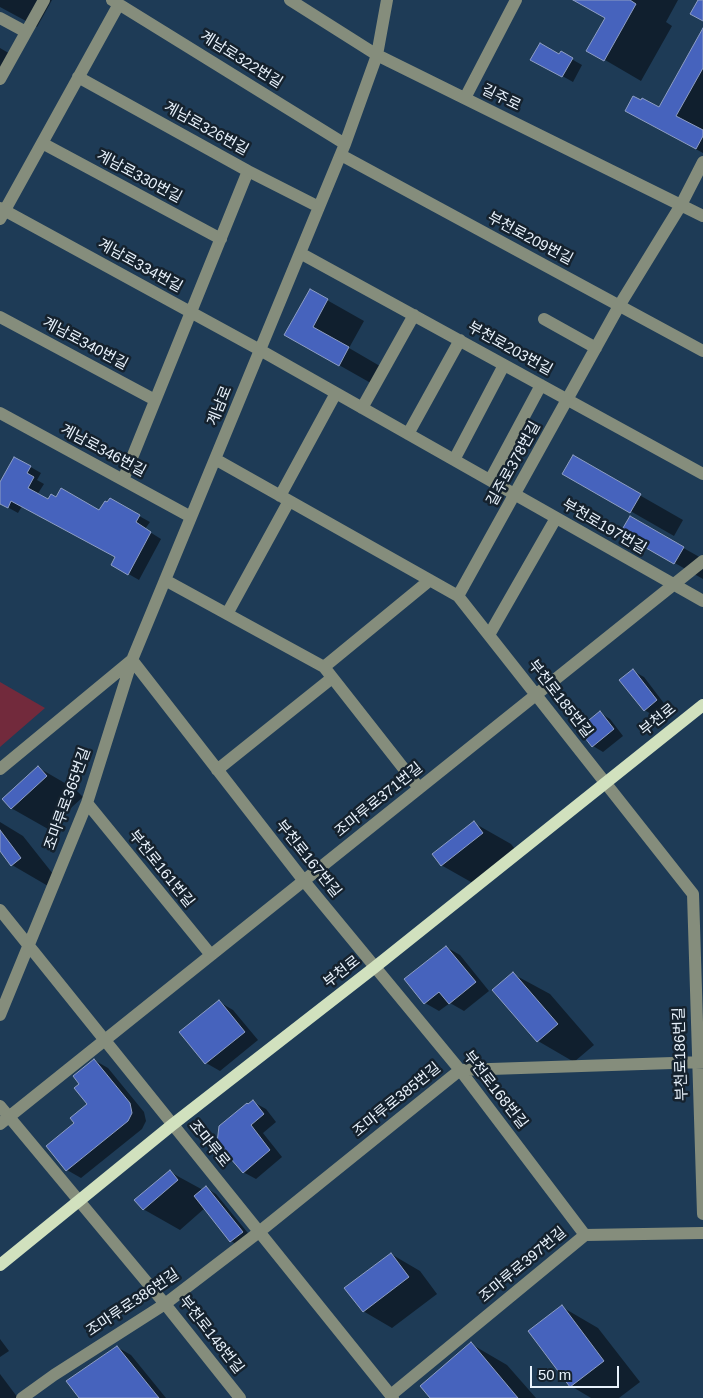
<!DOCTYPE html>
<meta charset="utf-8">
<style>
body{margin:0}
#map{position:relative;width:703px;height:1398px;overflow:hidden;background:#1e3b56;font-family:Arial,sans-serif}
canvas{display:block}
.scale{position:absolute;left:530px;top:1366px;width:89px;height:22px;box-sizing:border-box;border:2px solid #e8f2fc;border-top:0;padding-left:6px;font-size:15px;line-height:18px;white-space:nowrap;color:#e8f2fc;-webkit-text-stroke:4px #15222e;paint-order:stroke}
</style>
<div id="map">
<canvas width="703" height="1398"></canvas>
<div class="scale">50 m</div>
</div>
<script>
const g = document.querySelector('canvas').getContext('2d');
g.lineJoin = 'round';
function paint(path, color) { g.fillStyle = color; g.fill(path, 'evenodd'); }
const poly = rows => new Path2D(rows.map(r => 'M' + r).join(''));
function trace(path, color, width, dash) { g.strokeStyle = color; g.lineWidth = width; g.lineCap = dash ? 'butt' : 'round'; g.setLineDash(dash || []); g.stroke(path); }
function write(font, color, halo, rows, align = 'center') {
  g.font = font + ' Arial,"Noto Sans KR",sans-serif'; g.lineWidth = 5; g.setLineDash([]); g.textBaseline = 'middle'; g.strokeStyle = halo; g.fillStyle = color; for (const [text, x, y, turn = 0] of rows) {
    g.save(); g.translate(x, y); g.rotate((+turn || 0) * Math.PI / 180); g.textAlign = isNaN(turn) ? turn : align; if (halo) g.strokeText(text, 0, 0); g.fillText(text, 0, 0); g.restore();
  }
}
paint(poly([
 [0,682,45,708,0,747]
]), '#722a3c');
paint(poly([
 [0,0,52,0,37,27,0,7],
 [588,0,678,0,666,22,672,26,641,81,588,50,606,18],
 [703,31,703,153,626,111,659,109],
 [0,48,12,55,0,69],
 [561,53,582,65,573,82,532,59,560,55],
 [311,291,364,321,349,348,385,369,376,386,286,335],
 [573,457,683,520,674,536,564,473],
 [15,458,41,473,37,480,44,484,37,495,49,501,57,498,99,511,110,500,150,522,145,529,161,539,139,580,113,565,117,557,22,506,18,513,0,503,0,485],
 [630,518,703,559,703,579,622,533],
 [633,671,644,677,666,706,655,716,644,710],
 [600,713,610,719,623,736,603,752,593,746],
 [39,768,75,789,83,797,48,829,11,808],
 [0,822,23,836,57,879,48,886,12,865,0,849],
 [474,823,511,844,519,854,478,886,441,865],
 [446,947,460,955,489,991,464,1011,450,1003,439,1011,425,1003,406,980],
 [513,974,550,994,594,1045,574,1062,538,1041,494,990],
 [219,1002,233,1010,258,1040,220,1071,206,1063],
 [94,1060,108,1068,144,1112,146,1121,142,1129,81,1178,67,1170,48,1146,76,1124,89,1104],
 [253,1102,266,1109,276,1122,263,1133,282,1157,256,1179,243,1172],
 [170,1172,203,1190,206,1188,216,1194,252,1238,241,1247,231,1241,205,1208,180,1230,143,1209],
 [391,1254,420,1271,437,1294,392,1328,363,1311],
 [562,1307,598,1328,640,1382,619,1398,591,1398,571,1386],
 [0,1339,9,1351,0,1357],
 [471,1344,507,1365,536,1398,432,1398],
 [117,1347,131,1355,166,1398,81,1398],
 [0,1374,18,1398,0,1398]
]), '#0007');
const building = poly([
 [573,0,630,0,636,4,604,61,586,51,605,18,573,0],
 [698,0,703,0,703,21,690,14,698,0],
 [703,28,703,68,676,116,703,130,703,136,696,149,625,111,633,96,641,100,642,98,659,107,703,28],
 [540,43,559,54,561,51,573,58,562,77,530,60,540,43],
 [310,289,328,299,313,327,349,347,339,366,284,335,310,289],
 [573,455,641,494,630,513,562,474,573,455],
 [14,457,31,466,27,473,34,477,28,488,48,499,51,494,56,497,61,488,99,510,105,501,107,502,110,498,140,515,136,522,151,532,128,575,111,565,115,557,11,501,8,508,0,504,0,482,14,457],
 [630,516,684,547,674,564,620,533,630,516],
 [633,669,657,700,644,711,619,680,633,669],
 [600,711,614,729,592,747,578,729,600,711],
 [38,766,47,776,11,809,2,799,38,766],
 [474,821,483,833,441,866,432,854,474,821],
 [0,830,21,858,11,866,0,851,0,830],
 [446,946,476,982,449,1004,439,992,424,1004,404,979,446,946],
 [513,972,558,1024,537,1042,492,990,513,972],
 [219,1000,245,1032,205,1064,179,1032,219,1000],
 [94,1059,130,1103,132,1113,128,1121,66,1171,46,1146,74,1123,70,1118,87,1104,74,1088,79,1084,73,1076,94,1059],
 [253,1100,264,1114,251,1125,270,1150,243,1173,217,1143,219,1126,247,1103,248,1104,253,1100],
 [170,1170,178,1180,143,1210,134,1200,170,1170],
 [206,1186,243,1232,230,1242,194,1196,206,1186],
 [391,1253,409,1277,363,1312,344,1288,391,1253],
 [562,1305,604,1361,570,1387,528,1331,562,1305],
 [471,1342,518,1398,430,1398,420,1386,471,1342],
 [117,1346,159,1398,79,1398,66,1381,117,1346]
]);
paint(building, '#4663bd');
trace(building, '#8e9ec4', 1);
trace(poly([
 [112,0,345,144],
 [290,0,377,55,703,216],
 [0,18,26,32],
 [78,77,248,171,319,207],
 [0,79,44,0],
 [465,98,516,0],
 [42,143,221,239],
 [341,155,703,351],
 [0,208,260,350,703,601],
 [0,219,119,4],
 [300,253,703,474],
 [0,317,155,400],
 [544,319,596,348],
 [362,408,414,315],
 [0,413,191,517],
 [408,434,460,340],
 [215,459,458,596,693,894,703,1214],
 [454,460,504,365],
 [123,480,248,171],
 [490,480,541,385],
 [280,496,336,393],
 [165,580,324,667,419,788],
 [458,596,619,306,681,205,703,162],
 [227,614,289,501],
 [489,635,556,518],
 [132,660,304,881,460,1070,585,1235],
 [324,667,430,580],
 [0,769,132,660],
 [217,770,332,678],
 [87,803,211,955],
 [0,910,393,1398],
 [0,1015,87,803,132,660,345,144,377,55,387,0],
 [0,1106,165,1304,240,1398],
 [0,1124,703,561],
 [391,1395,585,1235,703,1233],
 [22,1398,54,1375,165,1304,259,1232,460,1070,703,1062]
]), '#858d7c', 12);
trace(poly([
 [0,1265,172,1125,375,967,703,705]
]), '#d1e1be', 12);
write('15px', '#e8f2fc', '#15222e', [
 ["계남로322번길",241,60,32],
 ["길주로",501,98,26],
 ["계남로326번길",206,129,29],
 ["계남로330번길",139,177,28],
 ["부천로209번길",530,239,28],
 ["계남로334번길",140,266,29],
 ["계남로340번길",85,344,28],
 ["부천로203번길",510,349,29],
 ["계남로",220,406,-68],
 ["계남로346번길",103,451,28],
 ["길주로378번길",514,464,-61],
 ["부천로197번길",604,527,30],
 ["부천로185번길",560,699,52],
 ["부천로",658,720,-39],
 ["조마루로365번길",68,799,-70],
 ["조마루로371번길",379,800,-39],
 ["부천로167번길",308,859,51],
 ["부천로161번길",161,869,51],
 ["부천로",342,972,-38],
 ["부천로186번길",681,1054,-92],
 ["부천로168번길",495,1090,52],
 ["조마루로385번길",397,1100,-39],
 ["조마루로",209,1144,51],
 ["조마루로397번길",523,1265,-40],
 ["조마루로386번길",133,1303,-34],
 ["부천로148번길",211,1335,52]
]);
</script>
